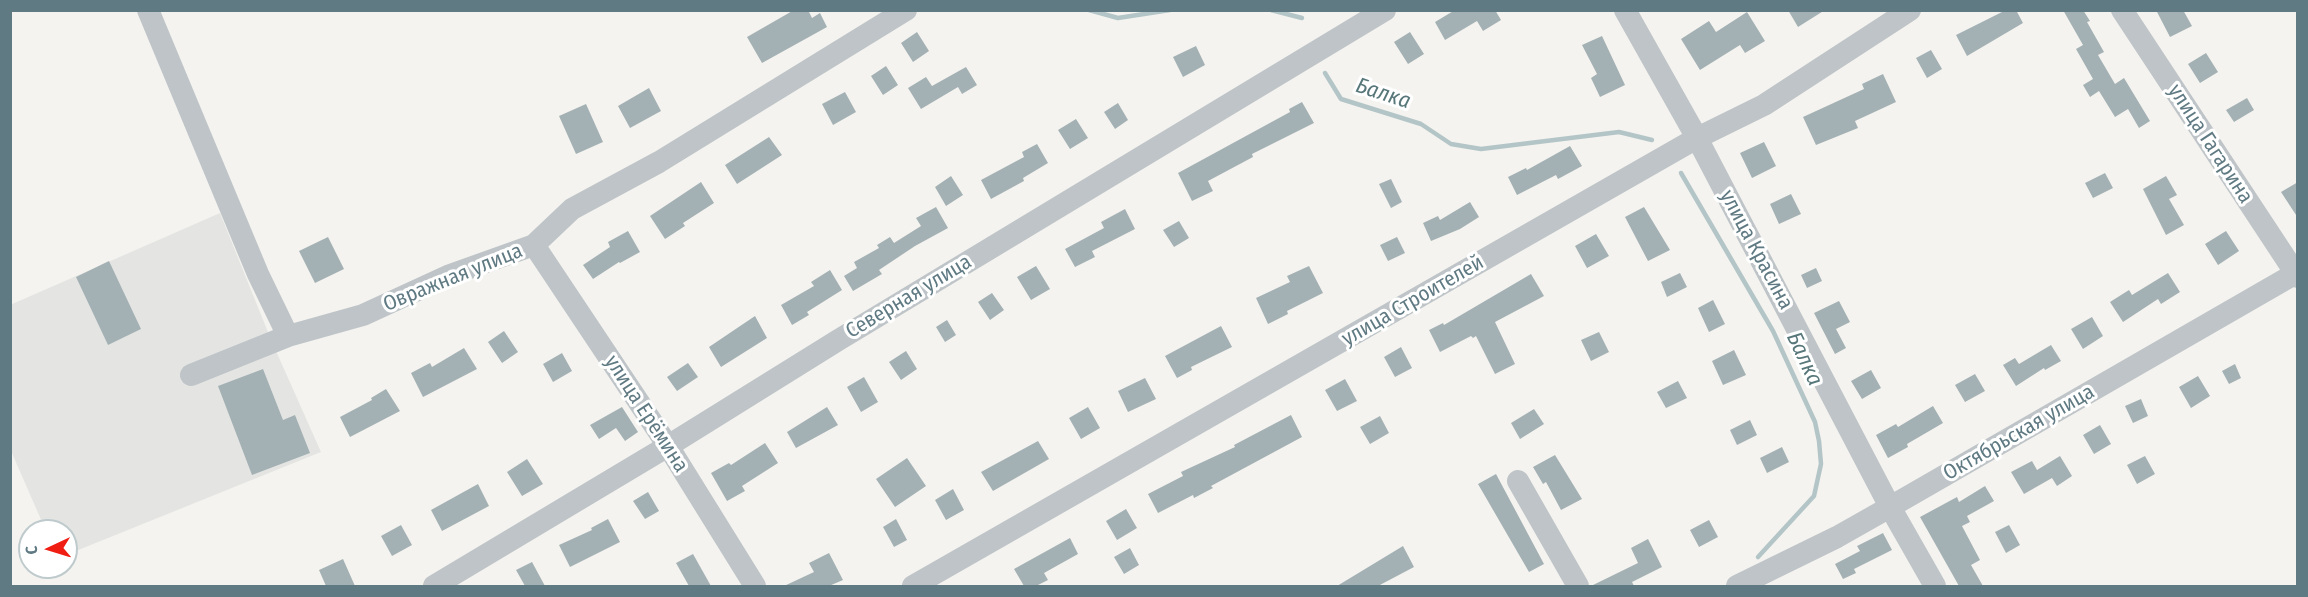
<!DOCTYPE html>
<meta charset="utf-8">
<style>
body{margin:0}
#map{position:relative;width:2308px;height:597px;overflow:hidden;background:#f4f3ef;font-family:"Fira Sans Condensed",sans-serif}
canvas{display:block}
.frame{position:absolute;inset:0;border:12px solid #607a83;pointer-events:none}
.north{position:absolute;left:18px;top:519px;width:60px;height:60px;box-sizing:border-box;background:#fff;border:2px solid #bfcacd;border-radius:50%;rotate:266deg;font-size:16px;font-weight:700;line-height:24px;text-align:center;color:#607a83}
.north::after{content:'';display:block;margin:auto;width:21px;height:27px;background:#f01d13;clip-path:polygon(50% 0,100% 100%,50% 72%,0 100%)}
</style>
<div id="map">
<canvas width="2308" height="597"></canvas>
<div class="frame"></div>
<div class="north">С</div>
</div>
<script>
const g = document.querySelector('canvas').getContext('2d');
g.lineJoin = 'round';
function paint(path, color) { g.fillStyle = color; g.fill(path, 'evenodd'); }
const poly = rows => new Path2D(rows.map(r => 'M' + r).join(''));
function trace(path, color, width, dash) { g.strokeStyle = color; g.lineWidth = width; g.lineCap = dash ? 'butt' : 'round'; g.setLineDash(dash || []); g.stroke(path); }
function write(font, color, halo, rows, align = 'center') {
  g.font = font + ' "Fira Sans Condensed",sans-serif'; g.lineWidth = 6; g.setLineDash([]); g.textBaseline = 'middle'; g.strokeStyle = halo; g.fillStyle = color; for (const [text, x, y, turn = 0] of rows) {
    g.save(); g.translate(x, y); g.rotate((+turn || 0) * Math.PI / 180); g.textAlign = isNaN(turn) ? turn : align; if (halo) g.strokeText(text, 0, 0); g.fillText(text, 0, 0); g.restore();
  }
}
paint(poly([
 [220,213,272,342,321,452,66,555,66,531,46,531,11,451,10,305]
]), '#e4e5e3');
trace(poly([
 [1089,10,1118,18,1170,10],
 [1271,10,1302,18],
 [1325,73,1341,99,1421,124,1451,144,1481,149,1619,132,1652,140],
 [1681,173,1773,331,1815,422,1819,441,1821,464,1814,496,1758,557]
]), '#b3c5c7', 4.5);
paint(poly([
 [794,10,808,10,812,18,820,13,827,27,762,63,747,37],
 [1455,10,1495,10,1501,20,1483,31,1477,21,1445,40,1435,22],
 [1788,10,1825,10,1798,27],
 [2006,10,2016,10,2023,23,1967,56,1956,35],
 [2063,10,2083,10,2090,21,2087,22,2104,52,2098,55,2115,84,2124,78,2150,121,2139,128,2128,109,2115,117,2099,91,2090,97,2083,85,2093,79,2076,49,2083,45],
 [2156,10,2183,10,2192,26,2170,37],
 [1747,12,1765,41,1745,53,1740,45,1700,70,1681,39,1709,21,1716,32],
 [917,32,929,51,913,62,901,43],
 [1410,32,1424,54,1408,64,1394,42],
 [1602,36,1625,85,1600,97,1591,78,1597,74,1582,45],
 [1196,46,1205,65,1183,77,1173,57],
 [1931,50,1942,69,1927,78,1916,58],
 [2206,53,2218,72,2200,83,2188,64],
 [886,66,898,85,883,95,871,76],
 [966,67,977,85,962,94,958,87,921,109,908,88,926,77,932,86],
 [1883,74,1896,102,1855,121,1858,128,1816,145,1803,117,1864,89,1862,84],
 [649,88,661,111,630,128,618,106],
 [845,92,856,112,833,125,822,104],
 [2247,98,2254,110,2234,122,2226,110],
 [1302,102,1314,123,1252,154,1253,157,1208,181,1213,191,1192,201,1178,173,1290,112,1289,109],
 [1118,103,1128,120,1115,129,1104,112],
 [586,104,603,142,576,154,559,116],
 [1076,119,1088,138,1070,149,1058,130],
 [769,137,782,155,737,184,725,165],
 [1764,142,1776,166,1752,178,1740,153],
 [1037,144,1048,163,1023,178,1024,181,991,199,981,180,1024,157,1022,152],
 [1570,146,1582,166,1558,179,1556,175,1517,195,1508,177,1526,168,1527,170],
 [2105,173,2113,188,2093,198,2085,183],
 [951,176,963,195,946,206,935,187],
 [2166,176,2177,195,2169,199,2184,225,2166,235,2143,189],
 [1391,179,1402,202,1391,208,1379,184],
 [701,182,714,203,683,223,685,226,665,239,650,216],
 [2298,182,2298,218,2281,192],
 [1791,194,1801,214,1779,224,1770,204],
 [1470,202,1479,217,1460,229,1431,241,1423,223,1438,216,1440,220],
 [936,207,948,228,915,246,879,270,882,274,853,291,844,276,857,268,854,262,879,248,877,245,890,237,894,243,921,226,916,218],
 [1644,207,1670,250,1648,261,1625,217],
 [1125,209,1135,229,1092,251,1095,257,1075,267,1065,249,1104,228,1101,222],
 [1179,221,1189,238,1174,247,1163,230],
 [628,231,640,252,620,263,619,262,593,279,583,265,610,247,608,242],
 [2226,231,2239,251,2218,265,2205,244],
 [1596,234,1609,256,1587,268,1575,246],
 [328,237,344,269,315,283,299,251],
 [1397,237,1405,253,1388,261,1380,245],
 [109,261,141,329,108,345,76,277],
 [1036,266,1050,289,1031,300,1017,277],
 [1309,266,1323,293,1287,311,1288,314,1268,324,1256,298,1290,282,1287,276],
 [1816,268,1822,281,1807,288,1801,275],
 [830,270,842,290,807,312,809,315,792,325,781,305,814,286,811,282],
 [1680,273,1687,287,1667,297,1661,282],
 [2168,273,2180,292,2161,304,2158,299,2123,322,2110,302,2129,290,2132,295],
 [1531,274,1544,296,1495,322,1515,364,1495,374,1476,336,1473,338,1471,336,1440,352,1429,330,1443,323,1444,325],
 [992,293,1004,310,990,320,978,302],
 [1713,300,1725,324,1709,332,1698,308],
 [1839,301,1850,322,1836,329,1846,348,1835,354,1814,313],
 [755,316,767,338,721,367,709,347],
 [2092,317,2103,336,2083,349,2071,329],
 [947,320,956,335,945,342,936,327],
 [1221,326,1232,347,1191,367,1192,370,1177,378,1165,356],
 [504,331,518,352,502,363,488,342],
 [1599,332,1609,352,1591,361,1581,340],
 [2051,345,2061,361,2045,370,2044,368,2016,386,2003,365,2015,358,2019,364],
 [1401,347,1412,368,1395,377,1384,357],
 [464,348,477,369,423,397,411,373,430,363,432,367],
 [1734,350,1746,375,1723,385,1712,361],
 [906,351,917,369,901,380,889,362],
 [562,353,572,371,553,382,543,364],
 [688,363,698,377,677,391,667,377],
 [2235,364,2241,378,2229,384,2222,371],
 [263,369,283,420,295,415,310,453,252,475,218,386],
 [1871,370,1881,388,1862,399,1851,381],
 [1975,374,1985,391,1965,402,1955,385],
 [2198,376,2210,396,2191,408,2179,387],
 [864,377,878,402,861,412,847,387],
 [1145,378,1156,399,1128,412,1118,391],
 [1345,379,1357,401,1337,411,1325,390],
 [1678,381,1687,398,1666,408,1657,392],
 [386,389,400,411,350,437,340,417,372,400,371,398],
 [2141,399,2148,416,2133,423,2125,406],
 [1933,406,1943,423,1907,444,1908,447,1888,458,1876,435,1896,424,1898,427],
 [622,407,638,432,625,441,616,428,599,439,590,425],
 [827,407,838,425,796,448,787,432],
 [1088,407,1100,428,1081,439,1069,418],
 [1534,409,1544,424,1520,439,1511,423],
 [1291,415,1302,437,1211,486,1213,488,1194,498,1193,495,1158,513,1148,494,1183,476,1181,472,1235,447,1234,445],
 [1380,416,1389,433,1370,444,1360,427],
 [1750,420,1757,435,1737,445,1730,430],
 [2100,425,2111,444,2094,454,2083,435],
 [1038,441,1049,459,993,491,981,472],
 [765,443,778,463,742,486,745,491,727,501,711,473,729,463,731,465],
 [1782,447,1789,462,1767,473,1760,458],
 [1555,455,1582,499,1561,510,1546,482,1543,484,1533,467],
 [2060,456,2072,476,2057,486,2052,478,2024,494,2011,472,2032,461,2037,470],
 [2145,456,2155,474,2137,484,2127,465],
 [907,458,926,486,895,507,876,479],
 [527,459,543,484,522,496,507,472],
 [1496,474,1544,564,1529,572,1478,484],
 [478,484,489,506,442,531,431,510],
 [1985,486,1994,501,1967,516,1970,522,1962,526,1980,560,1971,565,1983,586,1959,586,1920,517,1957,497,1959,502],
 [953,489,964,510,946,520,935,500],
 [648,492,659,511,645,519,633,501],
 [1126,509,1137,528,1117,540,1106,521],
 [608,519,620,542,570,567,559,545,592,530,591,528],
 [896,519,907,540,894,547,883,527],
 [1709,520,1718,537,1699,547,1690,530],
 [401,525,412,545,392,556,381,536],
 [2009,525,2020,545,2006,553,1995,532],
 [1883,533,1892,550,1854,569,1856,573,1843,579,1835,564,1860,551,1857,546],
 [1070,538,1078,554,1044,573,1048,580,1036,586,1024,586,1014,569],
 [1648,539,1662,567,1632,582,1634,586,1591,586,1638,563,1631,548],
 [1403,546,1414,567,1378,586,1337,586],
 [1130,548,1139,565,1124,574,1114,557],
 [829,553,843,580,829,586,784,586,814,572,809,563],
 [693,554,711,586,689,586,676,563],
 [343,559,355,586,326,586,319,570],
 [532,562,545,586,525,586,516,570]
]), '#a4b1b4');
trace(poly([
 [148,10,258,274,288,336,363,315,450,275,534,245,572,209,659,162,906,10],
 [1625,10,1697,138,1890,507,1935,586],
 [2122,10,2298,277],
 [534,245,668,446,755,586],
 [191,375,288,336],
 [1518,481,1578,586],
 [434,586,668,446,840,339,1385,10],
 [913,586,1697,138,1764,105,1910,10],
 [1737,586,1837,537,1890,507,2298,272]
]), '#bec4c7', 22);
write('21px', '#607a83', '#fff', [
 ["улица Гагарина",2210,144,57],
 ["улица Красина",1756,250,62],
 ["Овражная улица",453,278,-22],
 ["Северная улица",909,297,-31],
 ["улица Строителей",1413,301,-30],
 ["улица Ерёмина",646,414,57],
 ["Октябрьская улица",2019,433,-30]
]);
write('italic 22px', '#57777a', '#fff', [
 ["Балка",1383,94,18],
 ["Балка",1804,359,65]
]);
</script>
